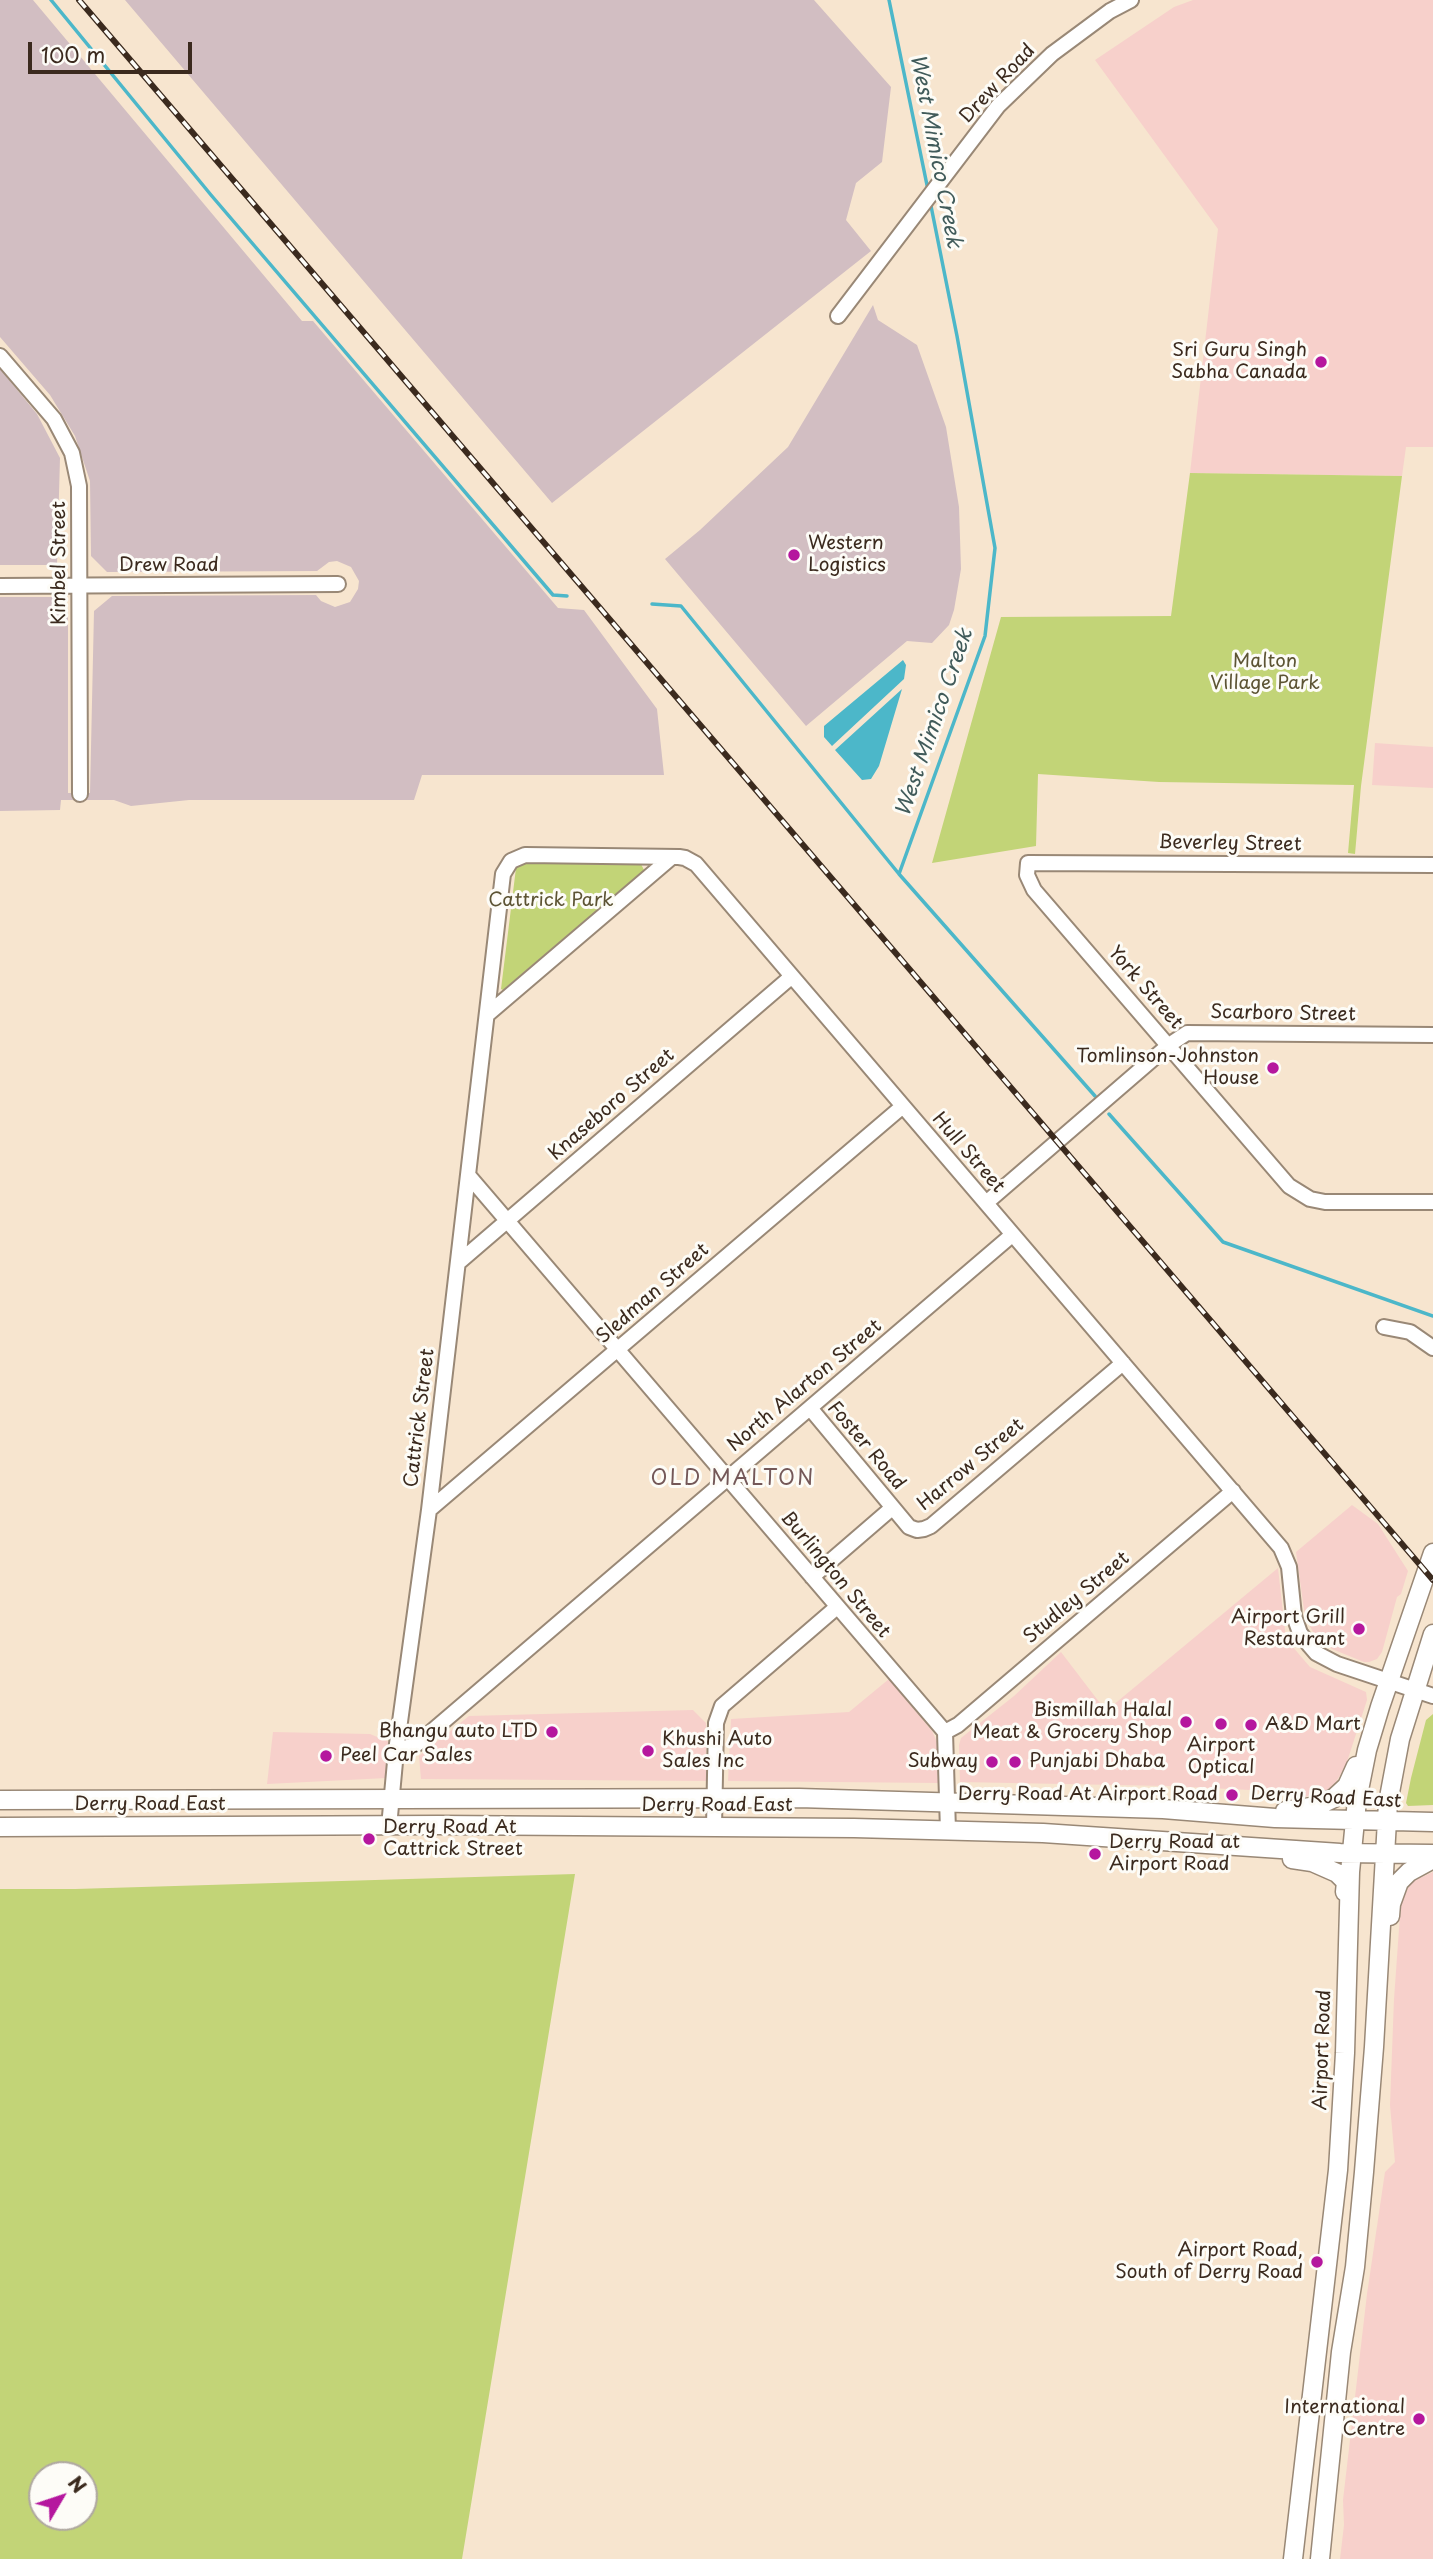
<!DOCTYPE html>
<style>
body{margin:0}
#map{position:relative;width:1433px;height:2559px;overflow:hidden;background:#f7e5cf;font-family:"Playpen Sans",sans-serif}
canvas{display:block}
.north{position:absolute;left:28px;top:2461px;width:70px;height:70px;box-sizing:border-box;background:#fdfcf7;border:2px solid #afa8a0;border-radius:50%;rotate:51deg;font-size:19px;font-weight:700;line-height:28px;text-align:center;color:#3b2a1e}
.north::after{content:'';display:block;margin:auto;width:24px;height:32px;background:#b5179e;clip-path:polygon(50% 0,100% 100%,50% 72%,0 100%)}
.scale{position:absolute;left:28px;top:42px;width:164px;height:32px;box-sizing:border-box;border:4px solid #3b2a1e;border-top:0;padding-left:9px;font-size:21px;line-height:24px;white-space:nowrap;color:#3b2a1e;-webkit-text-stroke:5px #fdfcf7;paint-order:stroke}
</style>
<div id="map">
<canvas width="1433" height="2559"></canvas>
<div class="north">N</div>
<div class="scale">100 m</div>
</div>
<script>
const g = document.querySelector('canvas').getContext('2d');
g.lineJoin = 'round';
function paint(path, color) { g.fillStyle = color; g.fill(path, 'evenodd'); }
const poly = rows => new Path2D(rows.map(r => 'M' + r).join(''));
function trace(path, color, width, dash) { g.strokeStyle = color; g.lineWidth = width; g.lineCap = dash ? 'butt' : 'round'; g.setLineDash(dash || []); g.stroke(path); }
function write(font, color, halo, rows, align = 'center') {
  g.font = font + ' "Playpen Sans",sans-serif'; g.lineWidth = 6; g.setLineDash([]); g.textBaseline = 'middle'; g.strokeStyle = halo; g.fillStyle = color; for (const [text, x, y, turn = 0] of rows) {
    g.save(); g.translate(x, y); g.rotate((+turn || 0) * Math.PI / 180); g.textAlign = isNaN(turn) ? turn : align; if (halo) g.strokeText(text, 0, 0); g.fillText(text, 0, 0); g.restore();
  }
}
paint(poly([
 [1193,0,1433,0,1433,447,1406,447,1402,476,1190,473,1218,229,1095,60,1174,7],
 [1375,743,1433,747,1433,788,1372,785],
 [1352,1505,1378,1524,1408,1571,1401,1594,1397,1597,1382,1652,1377,1659,1369,1662,1364,1662,1332,1649,1313,1632,1305,1617,1296,1552],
 [1278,1568,1286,1639,1310,1667,1366,1692,1367,1700,1346,1765,1333,1787,1327,1791,1301,1798,1250,1790,1168,1786,960,1782,959,1745,961,1738,1014,1696,1061,1652,1106,1711],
 [889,1679,932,1731,937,1742,939,1783,728,1781,731,1719,849,1712],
 [693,1710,706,1723,706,1781,421,1779,419,1756,469,1716],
 [273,1732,370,1734,392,1743,387,1778,267,1784],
 [1433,1872,1433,2559,1340,2559,1344,2525,1343,2500,1367,2294,1385,2172,1395,2162,1390,2105,1394,1999,1401,1901,1411,1882]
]), '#f7d0cb');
paint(poly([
 [0,0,33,0,302,321,313,321,558,608,584,610,657,709,664,775,422,775,414,800,189,800,131,806,114,800,61,800,60,810,0,811,0,597,56,597,68,612,68,793,90,793,94,611,112,596,316,595,321,601,335,607,350,602,358,589,359,581,351,567,337,561,329,562,317,571,107,572,91,556,90,481,75,436,50,395,0,337],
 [125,0,814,0,891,87,882,162,856,183,846,220,871,251,552,503],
 [873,305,878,320,917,345,946,427,959,507,961,569,954,610,949,625,932,643,907,641,806,726,665,559,700,530,788,447],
 [0,369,37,414,60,458,57,565,0,565]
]), '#d2bec2');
paint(poly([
 [1190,473,1402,476,1361,786,1355,854,1348,853,1354,785,1159,782,1038,774,1036,846,932,863,1001,617,1171,616],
 [522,863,641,864,644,870,503,990,501,989,516,868],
 [1433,1714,1433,1805,1408,1806,1406,1803,1411,1778,1426,1720],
 [575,1874,462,2559,0,2559,0,1889,75,1889],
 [42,2475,84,2475,84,2517,42,2517]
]), '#c2d477');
paint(poly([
 [903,660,906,665,904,679,832,746,824,737,824,726],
 [902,689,879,766,871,779,862,780,835,750]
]), '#4cb7c9');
trace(poly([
 [51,0,211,195,553,595,567,596],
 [889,0,928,190],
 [652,604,681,606,899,874,1095,1096],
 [899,874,985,636,995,548,957,336,930,201],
 [1109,1114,1223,1242,1433,1316]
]), '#4cb7c9', 3.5);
const minor = poly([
 [838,316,998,106,1052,54,1110,11,1131,0],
 [0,356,54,419,72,453,79,486,80,794],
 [0,586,338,584],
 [1433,865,1028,863,1027,875,1034,890,1289,1186,1310,1199,1325,1202,1433,1202],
 [488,1014,672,857],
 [468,1175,945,1732,948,1831],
 [986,1203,1169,1045,1187,1033,1433,1035],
 [458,1263,791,977],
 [1384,1327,1410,1332,1433,1348],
 [810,1408,909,1527,917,1530,924,1529,931,1526,1123,1363],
 [429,1510,903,1106],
 [812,1577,892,1508],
 [945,1732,958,1725,1233,1491],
 [396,1751,417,1744,1012,1235],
 [389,1827,396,1751,429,1510,503,874,511,861,525,855,679,857,685,858,696,864,1281,1548,1289,1567,1294,1616,1300,1633,1310,1646,1316,1653,1337,1664,1433,1696],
 [714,1827,716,1723,722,1706,837,1607]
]);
const major = poly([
 [0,1800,799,1798,1163,1809,1275,1818,1433,1822],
 [1285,1811,1317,1806,1334,1798,1347,1786,1356,1766],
 [0,1827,438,1825,854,1828,1043,1833,1340,1853,1433,1854],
 [1292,1859,1312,1862,1337,1873,1346,1882,1345,1892],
 [1390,1916,1391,1904,1399,1882,1409,1872,1433,1859],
 [1293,2559,1338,2170,1345,2053,1350,1872,1357,1800,1367,1750,1380,1707,1433,1553],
 [1320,2559,1341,2352,1355,2267,1364,2172,1374,2047,1388,1803,1400,1739,1433,1634]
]);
trace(minor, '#998876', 18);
trace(major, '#998876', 21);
trace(minor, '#fff', 14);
trace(major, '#fff', 18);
const rail = poly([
 [79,0,1433,1580]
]);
trace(rail, '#3b2a1e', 6);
trace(rail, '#fdfcf7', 3.5, [10]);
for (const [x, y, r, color] of [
 [1321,362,7,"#b5179e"],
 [794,555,7,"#b5179e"],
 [1273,1068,7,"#b5179e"],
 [1359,1629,7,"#b5179e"],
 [1186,1722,7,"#b5179e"],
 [1221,1724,7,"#b5179e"],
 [1251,1725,7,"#b5179e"],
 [552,1732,7,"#b5179e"],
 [648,1751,7,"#b5179e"],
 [326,1756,7,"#b5179e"],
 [992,1762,7,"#b5179e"],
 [1015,1762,7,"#b5179e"],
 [1232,1795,7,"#b5179e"],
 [369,1839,7,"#b5179e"],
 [1095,1854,7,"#b5179e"],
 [1317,2262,7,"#b5179e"],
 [1419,2419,7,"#b5179e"]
]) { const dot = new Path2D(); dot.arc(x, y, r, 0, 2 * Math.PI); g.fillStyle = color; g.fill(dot); trace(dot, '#fdfcf7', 2.5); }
write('19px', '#3b2a1e', '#fdfcf7', [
 ["Drew Road",998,84,-47],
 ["Kimbel Street",60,563,-90],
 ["Drew Road",169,566],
 ["Beverley Street",1230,844,1],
 ["York Street",1145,988,49],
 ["Scarboro Street",1283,1014,1],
 ["Knaseboro Street",612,1105,-41],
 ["Hull Street",968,1153,49],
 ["Sledman Street",653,1294,-41],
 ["North Alarton Street",805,1386,-40],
 ["Cattrick Street",420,1418,-83],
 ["Foster Road",866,1446,50],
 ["Harrow Street",971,1465,-40],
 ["Burlington Street",835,1575,50],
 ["Studley Street",1077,1598,-40],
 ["Derry Road East",1326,1798,3],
 ["Derry Road East",150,1805],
 ["Derry Road East",717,1806],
 ["Airport Road",1323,2050,-88]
]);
write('19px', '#3b2a1e', '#fdfcf7', [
 ["Sri Guru Singh",1307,351],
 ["Sabha Canada",1307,373],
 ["Western",808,544,"left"],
 ["Logistics",808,566,"left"],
 ["Tomlinson-Johnston",1259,1057],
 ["House",1259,1079],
 ["Airport Grill",1345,1618],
 ["Restaurant",1345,1640],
 ["Bismillah Halal",1172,1711],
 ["Meat & Grocery Shop",1172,1733],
 ["A&D Mart",1265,1725,"left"],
 ["Bhangu auto LTD",538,1732],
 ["Khushi Auto",662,1740,"left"],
 ["Sales Inc",662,1762,"left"],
 ["Airport",1221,1746,"center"],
 ["Optical",1221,1768,"center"],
 ["Peel Car Sales",340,1756,"left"],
 ["Subway",978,1762],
 ["Punjabi Dhaba",1029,1762,"left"],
 ["Derry Road At Airport Road",1218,1795],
 ["Derry Road At",383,1828,"left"],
 ["Cattrick Street",383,1850,"left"],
 ["Derry Road at",1109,1843,"left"],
 ["Airport Road",1109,1865,"left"],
 ["Airport Road,",1303,2251],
 ["South of Derry Road",1303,2273],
 ["International",1405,2408],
 ["Centre",1405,2430]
], 'right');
write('19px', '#5d5434', '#fdfcf7', [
 ["Malton",1265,662],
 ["Village Park",1265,684],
 ["Cattrick Park",551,901]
]);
write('italic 21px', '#415b5a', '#fdfcf7', [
 ["West Mimico Creek",935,151,79],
 ["West Mimico Creek",935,723,-71]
]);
g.letterSpacing = '2px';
write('21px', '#745858', '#fdfcf7', [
 ["OLD MALTON",733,1479]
]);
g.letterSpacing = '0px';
</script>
